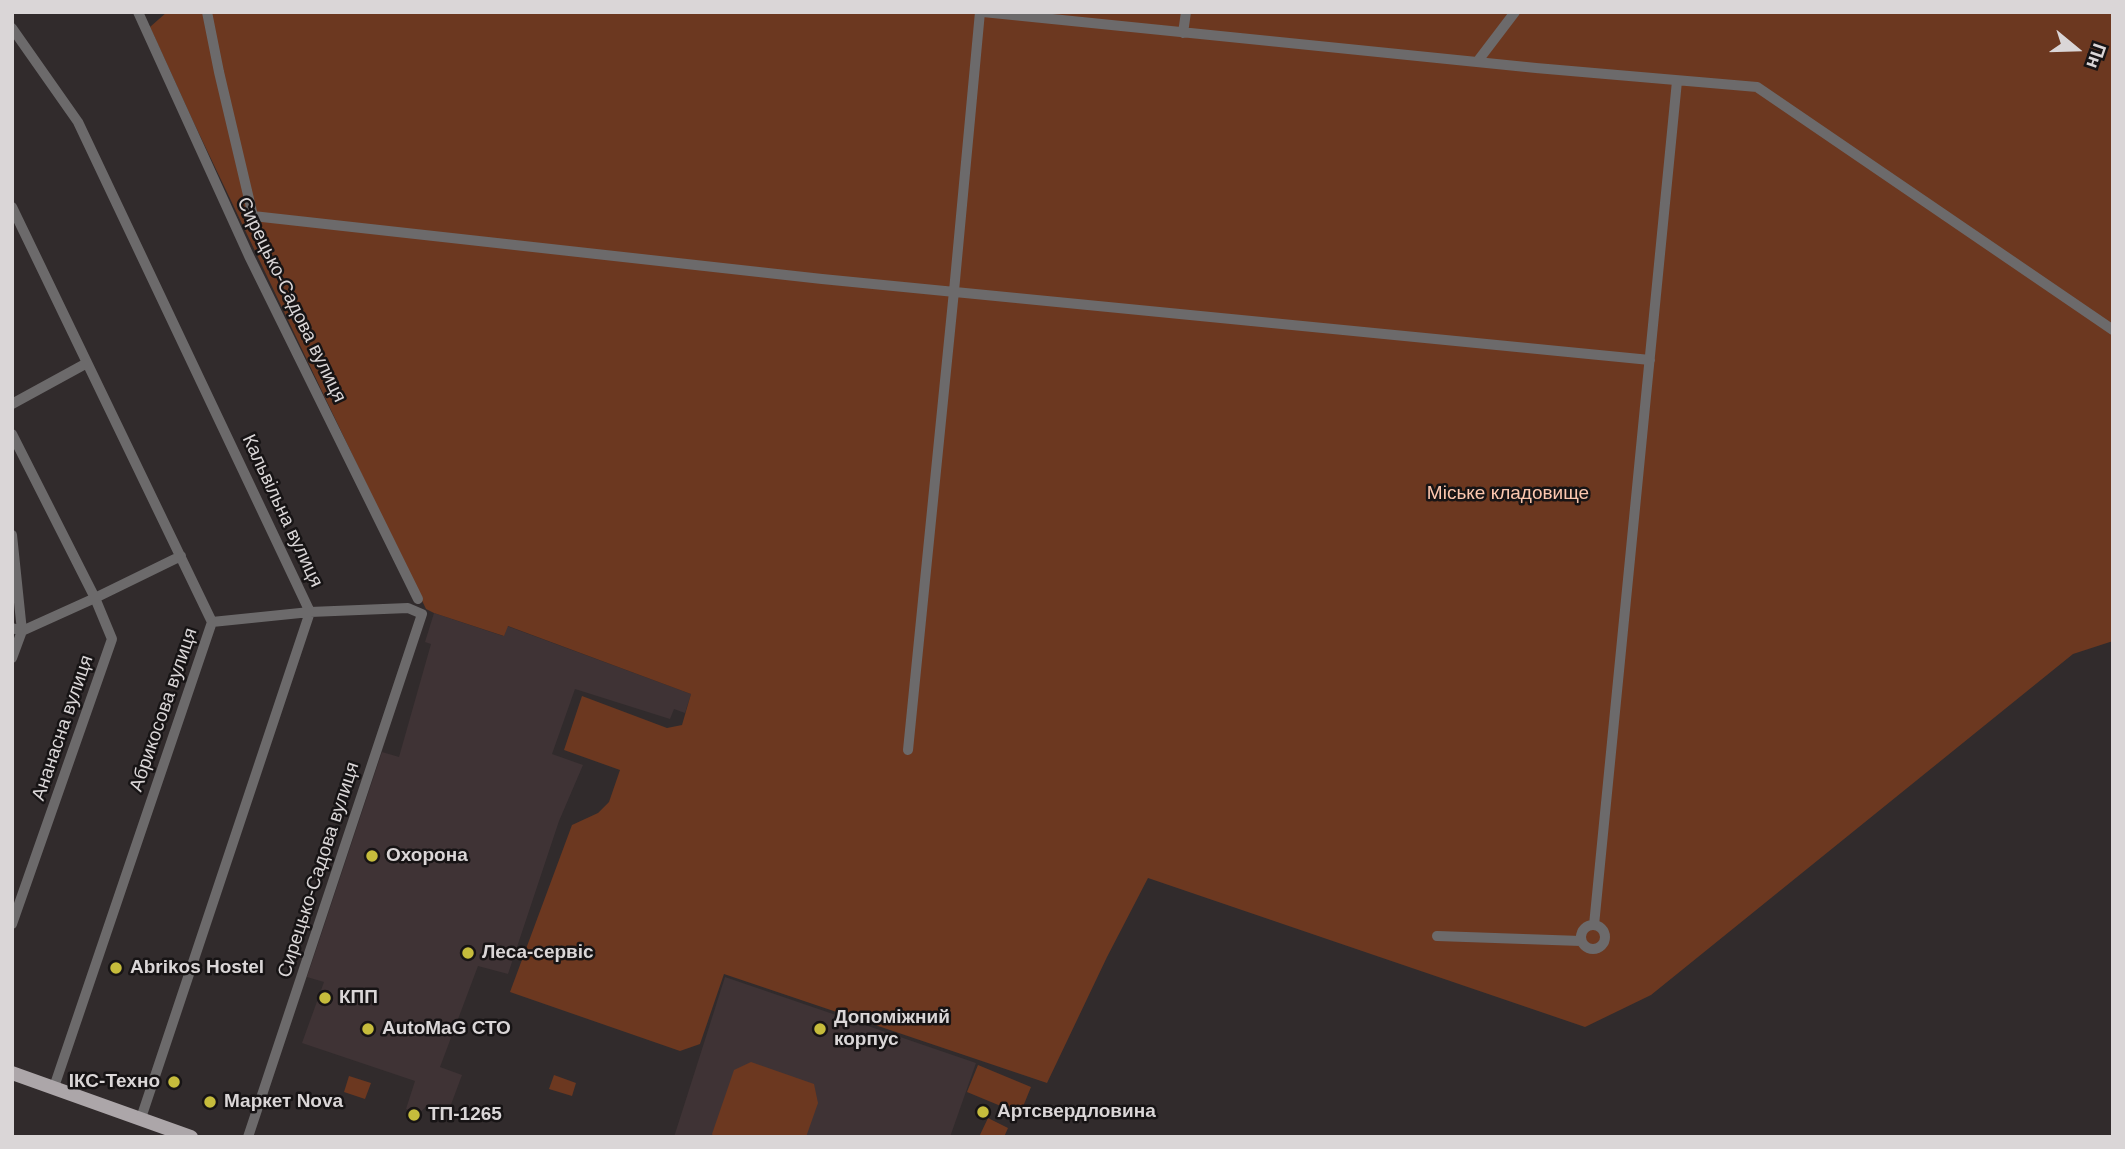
<!DOCTYPE html>
<meta charset="utf-8">
<style>
body{margin:0}
#map{position:relative;width:2125px;height:1149px;overflow:hidden;background:#312b2c;font-family:Helvetica,sans-serif}
canvas{display:block}
.frame{position:absolute;inset:0;border:14px solid #dad6d7;pointer-events:none}
.north{position:absolute;left:2041px;top:14px;width:70px;height:70px;-webkit-text-stroke:5px #171415;paint-order:stroke;rotate:109deg;font-size:19px;font-weight:700;line-height:28px;text-align:center;color:#dad6d7}
.north::after{content:'';display:block;margin:auto;width:24px;height:32px;background:#dad6d7;clip-path:polygon(50% 0,100% 100%,50% 72%,0 100%)}
</style>
<div id="map">
<canvas width="2125" height="1149"></canvas>
<div class="frame"></div>
<div class="north">Пн</div>
</div>
<script>
const g = document.querySelector('canvas').getContext('2d');
g.lineJoin = 'round';
function paint(path, color) { g.fillStyle = color; g.fill(path, 'evenodd'); }
const poly = rows => new Path2D(rows.map(r => 'M' + r).join(''));
function trace(path, color, width, dash) { g.strokeStyle = color; g.lineWidth = width; g.lineCap = dash ? 'butt' : 'round'; g.setLineDash(dash || []); g.stroke(path); }
function write(font, color, halo, rows, align = 'center') {
  g.font = font + ' Helvetica,sans-serif'; g.lineWidth = 5; g.setLineDash([]); g.textBaseline = 'middle'; g.strokeStyle = halo; g.fillStyle = color; for (const [text, x, y, turn = 0] of rows) {
    g.save(); g.translate(x, y); g.rotate((+turn || 0) * Math.PI / 180); g.textAlign = isNaN(turn) ? turn : align; if (halo) g.strokeText(text, 0, 0); g.fillText(text, 0, 0); g.restore();
  }
}
paint(poly([
 [434,613,503,636,507,626,691,694,685,713,674,709,670,719,575,689,552,754,583,765,559,821,508,974,478,966,440,1067,462,1075,449,1110,429,1104,419,1113,406,1109,415,1081,302,1043,324,982,307,977,382,752,399,757,431,644,425,642],
 [725,977,976,1063,950,1137,674,1137]
]), '#3f3335');
paint(poly([
 [167,12,2113,12,2113,641,2073,654,1651,995,1585,1027,1148,878,1107,957,1047,1083,724,974,700,1044,680,1051,510,992,572,825,598,813,609,802,620,770,564,750,582,696,667,728,682,725,691,694,508,626,504,636,434,613,426,609,192,119,150,27],
 [751,1062,814,1084,818,1103,806,1137,714,1137,712,1134,734,1070],
 [978,1065,1031,1087,1020,1114,967,1092],
 [554,1075,576,1083,572,1096,549,1089],
 [349,1076,371,1083,365,1099,344,1092],
 [988,1118,1008,1128,1004,1137,979,1137]
]), '#6c3820');
trace(poly([
 [138,12,249,256,418,599],
 [207,12,219,72,253,216,822,279,1650,360],
 [983,12,1536,68,1757,87,2113,330],
 [12,28,78,122,310,612,141,1118],
 [1183,33,1186,12],
 [1477,62,1515,12],
 [12,207,212,622,54,1087],
 [12,404,87,363],
 [12,434,95,598,112,639,12,924],
 [12,535,22,631,12,658],
 [212,622,310,612,408,608,422,614,248,1137],
 [12,628,22,631,95,598,181,556],
 [908,750,954,291,980,12],
 '1581 937a12 12 0 1 1 24 0a12 12 0 1 1-24 0Z',
 [1594,925,1677,81],
 [1437,936,1581,941]
]), '#6c6a6b', 10);
trace(poly([
 [12,1073,191,1137]
]), '#aca6a9', 14);
for (const [x, y, r, color] of [
 [372,856,7,"#c6bc3c"],
 [468,953,7,"#c6bc3c"],
 [116,968,7,"#c6bc3c"],
 [325,998,7,"#c6bc3c"],
 [368,1029,7,"#c6bc3c"],
 [820,1029,7,"#c6bc3c"],
 [174,1082,7,"#c6bc3c"],
 [210,1102,7,"#c6bc3c"],
 [983,1112,7,"#c6bc3c"],
 [414,1115,7,"#c6bc3c"]
]) { const dot = new Path2D(); dot.arc(x, y, r, 0, 2 * Math.PI); g.fillStyle = color; g.fill(dot); trace(dot, '#171415', 2.5); }
write('19px', '#dad6d7', '#171415', [
 ["Сирецько-Садова вулиця",291,300,64],
 ["Кальвільна вулиця",282,511,65],
 ["Абрикосова вулиця",164,710,-71],
 ["Ананасна вулиця",63,728,-71],
 ["Сирецько-Садова вулиця",319,870,-72]
]);
write('19px', '#fcc7af', '#171415', [
 ["Міське кладовище",1508,494]
]);
write('bold 19px', '#dad6d7', '#171415', [
 ["Охорона",386,856],
 ["Леса-сервіс",482,953],
 ["Abrikos Hostel",130,968],
 ["КПП",339,998],
 ["Допоміжний",834,1018],
 ["корпус",834,1040],
 ["AutoMaG СТО",382,1029],
 ["ІКС-Техно",160,1082,"right"],
 ["Маркет Nova",224,1102],
 ["Артсвердловина",997,1112],
 ["ТП-1265",428,1115]
], 'left');
</script>
